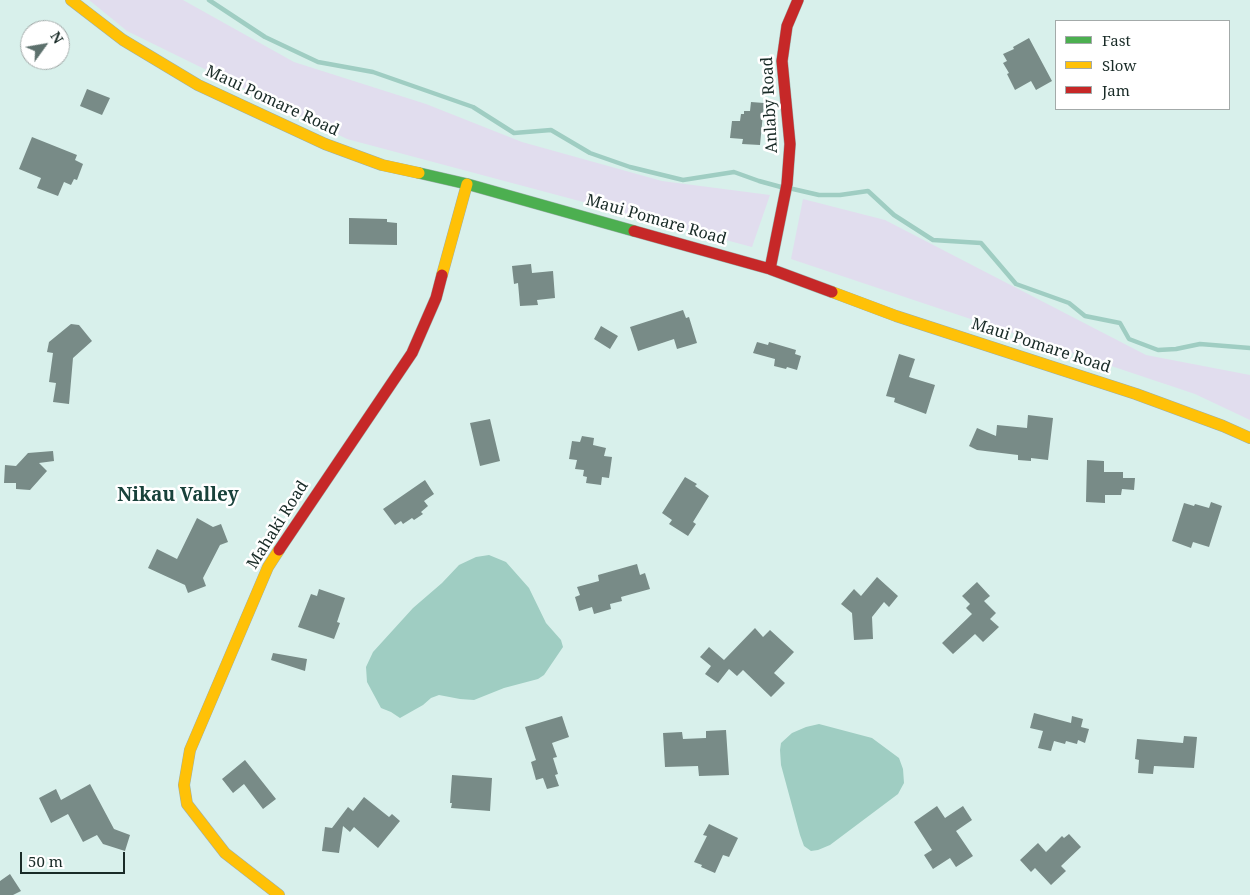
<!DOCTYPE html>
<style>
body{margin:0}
#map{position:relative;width:1250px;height:895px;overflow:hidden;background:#d8f0eb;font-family:"Noto Serif",serif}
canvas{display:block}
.legend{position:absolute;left:1055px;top:20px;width:175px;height:90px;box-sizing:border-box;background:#fff;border:1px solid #a3aaa9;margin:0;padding:6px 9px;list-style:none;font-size:15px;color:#192b27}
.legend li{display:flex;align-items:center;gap:10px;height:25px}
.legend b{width:25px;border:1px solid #a3aaa9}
.north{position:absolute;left:20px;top:20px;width:50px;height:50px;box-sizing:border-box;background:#fff;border:1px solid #a3aaa9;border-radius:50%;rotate:58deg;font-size:14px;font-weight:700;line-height:20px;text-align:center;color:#192b27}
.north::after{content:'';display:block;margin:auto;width:18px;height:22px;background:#5c706c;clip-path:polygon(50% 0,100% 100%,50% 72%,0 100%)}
.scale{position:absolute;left:20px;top:852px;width:105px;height:22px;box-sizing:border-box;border:2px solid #192b27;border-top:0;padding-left:6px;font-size:15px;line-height:18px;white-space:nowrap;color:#192b27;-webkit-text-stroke:4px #fff;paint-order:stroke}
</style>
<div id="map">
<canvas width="1250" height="895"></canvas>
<ul class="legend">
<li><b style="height:6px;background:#4caf50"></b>Fast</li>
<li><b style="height:6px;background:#ffc107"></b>Slow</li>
<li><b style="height:6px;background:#c62828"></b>Jam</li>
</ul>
<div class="north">N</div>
<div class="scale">50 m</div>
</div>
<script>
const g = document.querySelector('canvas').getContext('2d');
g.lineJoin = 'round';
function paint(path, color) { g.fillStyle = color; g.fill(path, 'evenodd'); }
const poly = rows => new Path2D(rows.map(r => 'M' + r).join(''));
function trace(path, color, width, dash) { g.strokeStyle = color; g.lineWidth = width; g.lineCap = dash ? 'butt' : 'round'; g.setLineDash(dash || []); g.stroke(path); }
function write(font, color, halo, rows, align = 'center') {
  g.font = font + ' "Noto Serif",serif'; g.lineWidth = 5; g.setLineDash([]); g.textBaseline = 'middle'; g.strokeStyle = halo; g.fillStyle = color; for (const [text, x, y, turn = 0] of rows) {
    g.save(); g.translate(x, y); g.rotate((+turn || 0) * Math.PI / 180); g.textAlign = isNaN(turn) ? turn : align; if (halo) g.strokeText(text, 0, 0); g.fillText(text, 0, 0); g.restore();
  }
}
paint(poly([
 [89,0,183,0,294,62,426,104,522,142,662,181,770,195,752,247,347,139,127,31],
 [803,199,885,220,1146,355,1250,375,1250,420,1195,394,791,259]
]), '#e1ddee');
paint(poly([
 [489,555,506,562,529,588,546,623,561,640,563,647,544,675,538,679,504,688,474,700,460,699,439,695,431,698,423,705,400,718,391,712,381,708,367,682,366,667,373,652,413,608,442,583,459,565,476,557],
 [819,724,872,738,899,758,903,769,904,783,898,794,830,845,818,850,811,851,804,846,800,835,781,765,780,750,781,743,792,733,806,727]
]), '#9fcdc2');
trace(poly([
 [209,0,265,37,318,62,373,72,473,107,514,133,551,130,590,153,630,167,683,180,734,172,759,181,781,187],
 [793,189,819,195,840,195,868,191,894,215,933,240,981,243,1016,284,1069,303,1085,316,1120,323,1129,339,1158,350,1176,349,1200,344,1250,348]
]), '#9fcdc2', 4.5);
paint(poly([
 [1029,38,1052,81,1036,90,1031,81,1015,90,1007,74,1009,73,1003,63,1007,61,1003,54,1014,49,1013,47],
 [87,89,110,98,102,115,80,106],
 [751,102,764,103,760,145,742,144,743,139,730,138,732,121,740,121,741,114,744,114,744,111,750,111],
 [32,137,77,155,75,160,83,164,77,180,74,179,71,185,64,182,58,196,37,188,41,178,19,169],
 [349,218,387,219,387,222,397,223,397,245,349,244],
 [531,264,532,273,553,271,555,298,537,300,538,305,520,306,518,283,514,284,512,266],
 [683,310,686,318,689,317,697,343,677,349,674,339,638,351,630,327],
 [71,324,79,325,92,341,73,358,69,404,53,402,56,383,49,382,53,353,47,352,49,342],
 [601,326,618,336,610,349,594,339],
 [757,342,768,345,769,342,796,350,795,354,801,356,797,370,787,367,786,369,774,366,775,359,753,353],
 [899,354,915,359,909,377,935,385,926,414,894,402,895,398,886,396],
 [1028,415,1053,418,1048,460,1031,458,1031,461,1018,460,1018,455,977,450,969,446,977,428,996,436,997,425,1027,428],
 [490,419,500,461,480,466,470,423],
 [582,436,594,438,593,445,606,448,604,456,612,457,609,478,602,477,601,485,586,483,587,477,583,476,584,470,575,469,577,460,569,459,572,441,580,442],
 [53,451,54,461,39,463,47,471,30,490,16,489,16,483,4,483,5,465,16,466,28,453],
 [1087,460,1104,461,1104,472,1123,472,1123,478,1135,478,1134,490,1122,489,1121,495,1105,495,1105,503,1086,502],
 [685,477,697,484,695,486,709,496,693,522,696,524,688,536,669,524,672,520,662,513],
 [425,480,434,494,424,501,428,506,421,512,423,514,414,520,412,518,403,524,401,521,395,525,383,509],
 [1211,502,1222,506,1209,547,1193,542,1191,548,1172,541,1184,503,1194,506,1195,504,1209,508],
 [197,518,213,527,221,524,228,542,220,545,203,578,206,586,188,593,185,585,148,568,157,549,177,559],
 [637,564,640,575,645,573,650,589,621,597,622,601,610,604,611,609,594,614,592,607,579,611,575,597,580,595,577,587,599,581,598,575],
 [877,577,898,596,889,607,884,602,872,617,873,639,854,640,852,613,841,604,854,589,861,596],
 [977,582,990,596,984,601,996,613,990,619,999,627,983,642,975,634,953,654,942,643,972,614,966,608,970,604,962,596],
 [319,589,345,598,337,622,340,623,334,639,298,627,311,594,317,596],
 [755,628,763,637,770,630,794,652,774,673,785,683,771,697,743,670,737,676,729,669,718,683,705,674,711,666,700,657,709,647,724,660],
 [273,653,307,659,305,671,271,660],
 [1034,713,1071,723,1072,716,1083,719,1081,727,1089,729,1085,743,1078,740,1077,744,1066,741,1065,744,1054,741,1051,751,1038,748,1043,731,1030,728],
 [562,716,569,737,552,743,557,757,553,758,558,774,555,775,559,786,547,789,543,778,536,780,531,762,536,760,525,727],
 [726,730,729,775,699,776,698,766,665,767,663,733,682,732,683,739,706,738,706,731],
 [1184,736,1197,737,1194,768,1154,766,1153,774,1138,773,1139,760,1135,759,1137,739,1183,743],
 [245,760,276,799,263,809,244,784,233,793,222,779],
 [452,775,492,778,490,811,451,808,452,803,450,803],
 [90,784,114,829,130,835,125,851,103,844,97,835,83,842,68,814,51,823,39,798,56,789,61,800],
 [364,797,389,817,392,814,400,821,378,848,354,827,350,832,343,826,339,853,322,851,325,827,332,828,348,807,353,811],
 [937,806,945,818,963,806,972,820,956,831,973,856,956,867,950,858,933,869,924,855,932,850,914,822],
 [709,824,738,838,729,857,723,855,715,873,701,867,702,865,694,862,707,836,703,835],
 [1069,834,1081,847,1061,866,1066,871,1051,885,1035,868,1031,872,1020,860,1038,843,1046,852,1062,836,1064,838],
 [10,874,21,891,13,895,0,895,0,881]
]), '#788b87');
const fast = poly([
 [419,173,467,184,634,231]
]);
const slow = poly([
 [71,0,123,40,198,85,325,144,382,165,419,173],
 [442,275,467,184],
 [832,292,896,316,1136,394,1223,426,1250,438],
 [279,895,225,853,187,804,184,785,190,750,268,567,279,550]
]);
const jam = poly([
 [634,231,770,269,832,292],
 [770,269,787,184,790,144,782,61,787,26,798,0],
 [279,550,412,353,436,298,442,275]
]);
trace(fast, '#9cafab', 12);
trace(slow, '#9cafab', 12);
trace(jam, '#9cafab', 12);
trace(fast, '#4caf50', 11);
trace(slow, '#ffc107', 11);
trace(jam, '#c62828', 11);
write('16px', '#192b27', '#fff', [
 ["Maui Pomare Road",272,101,25],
 ["Anlaby Road",770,105,-93],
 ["Maui Pomare Road",656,220,16],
 ["Maui Pomare Road",1041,346,18],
 ["Mahaki Road",278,525,-58]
]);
write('bold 19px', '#19423b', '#fff', [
 ["Nikau Valley",178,496]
]);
</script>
